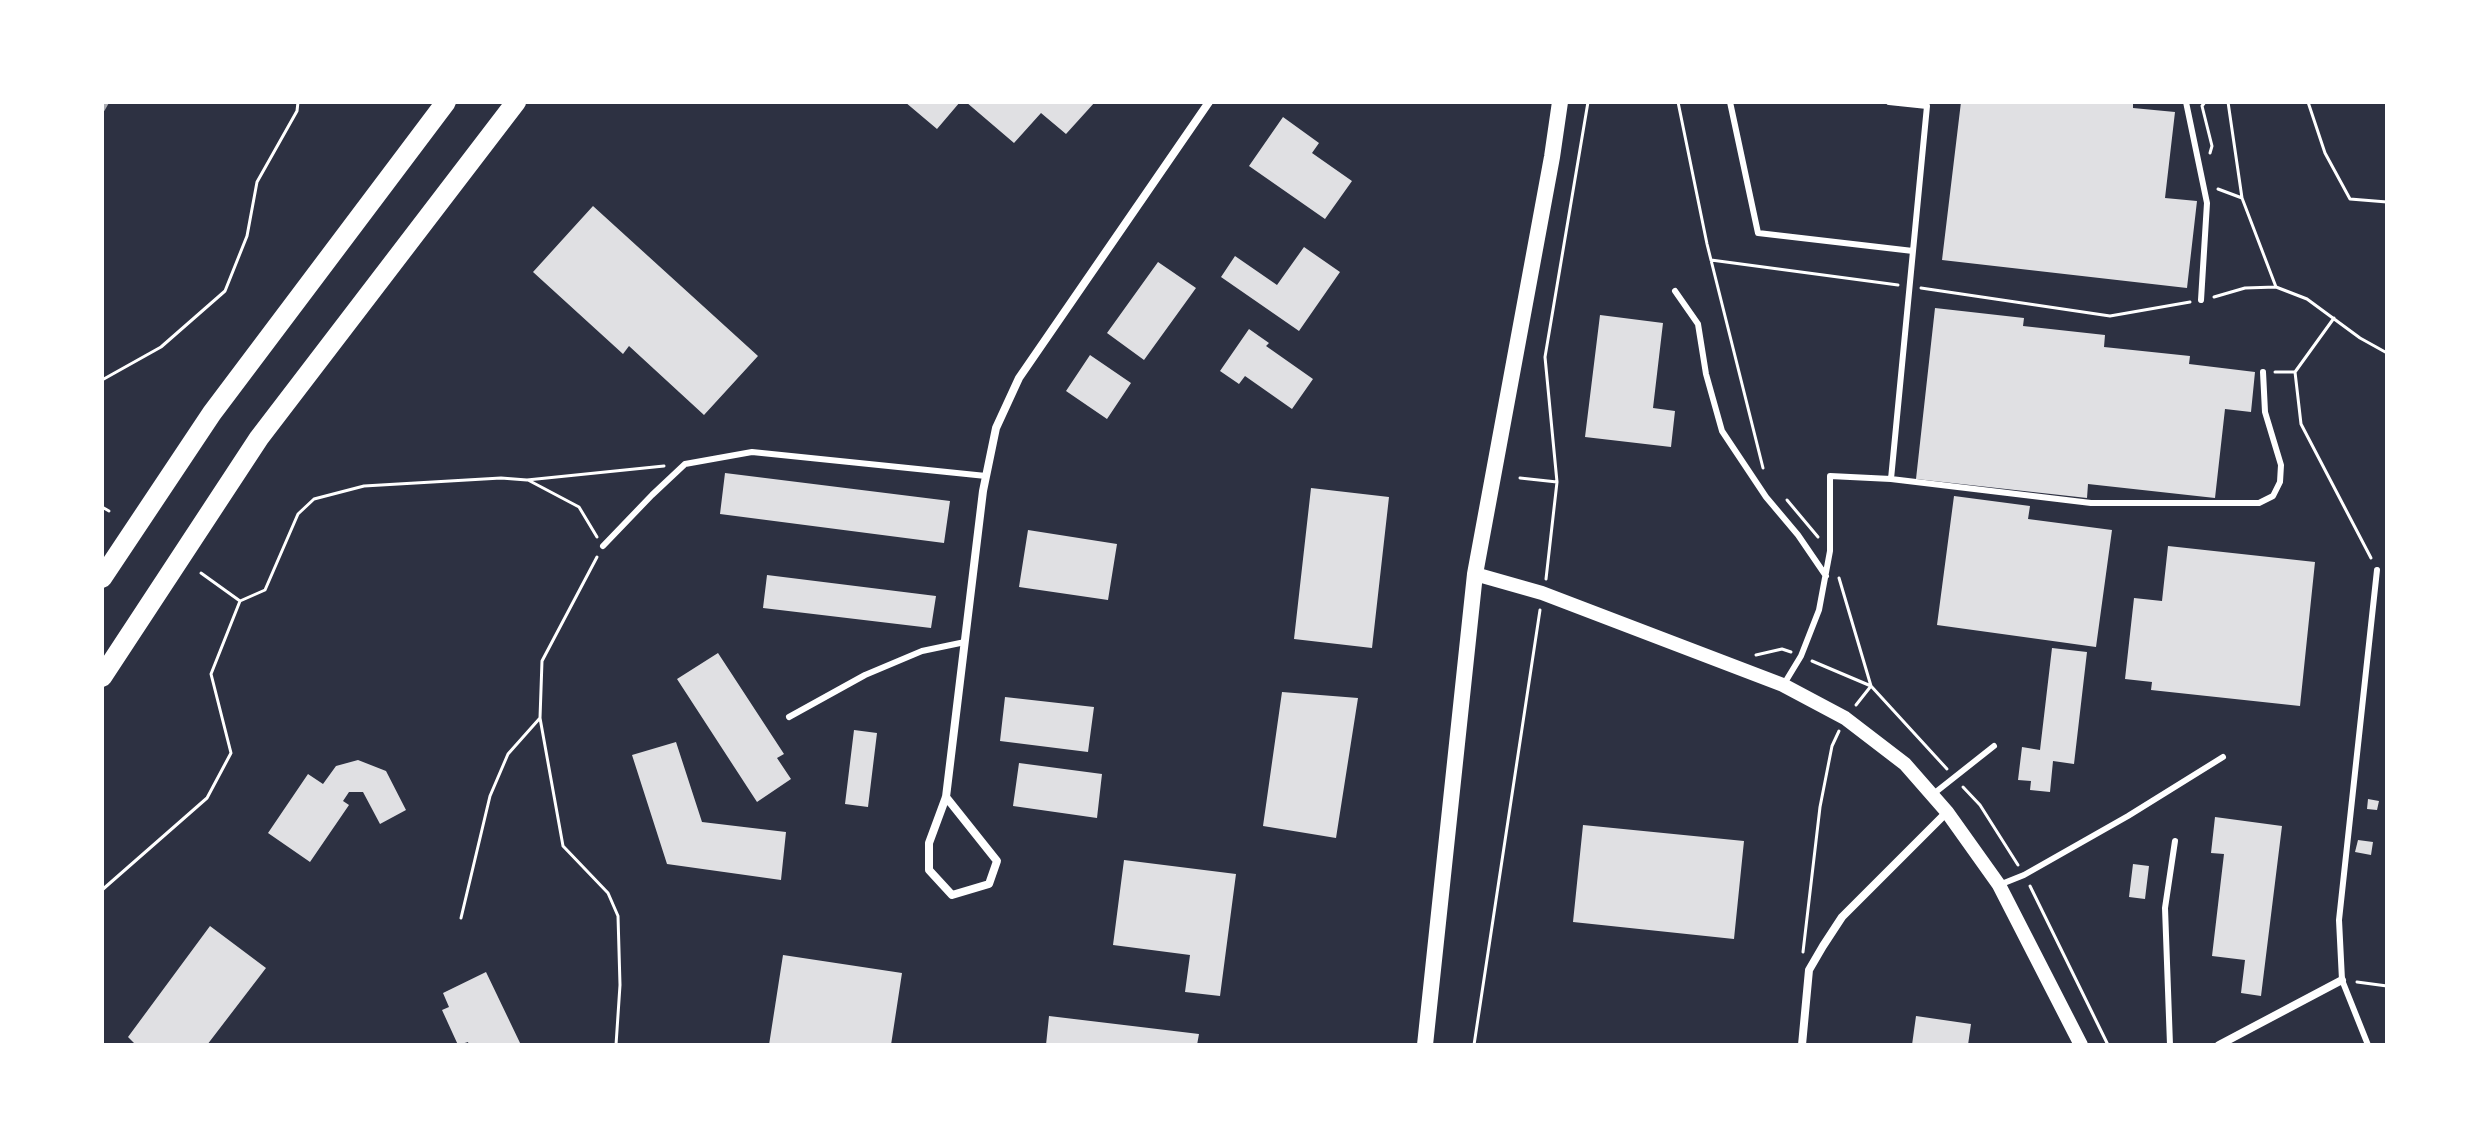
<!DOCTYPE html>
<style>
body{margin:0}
#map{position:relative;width:2489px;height:1147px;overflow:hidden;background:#2d3142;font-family:Figtree,sans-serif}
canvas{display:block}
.frame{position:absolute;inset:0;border:104px solid #fff;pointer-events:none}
</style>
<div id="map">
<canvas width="2489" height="1147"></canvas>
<div class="frame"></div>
</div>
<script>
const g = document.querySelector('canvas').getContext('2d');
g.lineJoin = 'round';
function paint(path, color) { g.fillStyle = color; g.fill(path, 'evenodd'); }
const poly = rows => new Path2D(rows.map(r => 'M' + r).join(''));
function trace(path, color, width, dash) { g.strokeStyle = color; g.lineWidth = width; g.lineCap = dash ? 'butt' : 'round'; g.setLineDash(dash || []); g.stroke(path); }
paint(poly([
 [905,102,960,102,937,129],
 [966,102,1095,102,1066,134,1041,113,1014,143],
 [1961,102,2133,102,2133,108,2175,112,2165,198,2197,201,2187,288,1942,260],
 [1283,117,1319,143,1312,153,1352,181,1325,219,1249,166],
 [593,206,758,356,704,415,629,346,623,354,533,272],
 [1304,247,1340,272,1299,331,1221,277,1235,256,1277,285],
 [1158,262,1196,288,1144,360,1107,333],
 [1935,308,2024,318,2023,326,2105,335,2104,347,2190,356,2189,364,2255,372,2251,412,2225,409,2215,498,2088,484,2087,498,1916,479],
 [1600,315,1663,323,1653,408,1675,411,1671,447,1585,437],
 [1249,329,1269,343,1266,346,1313,379,1292,409,1245,376,1239,384,1220,371],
 [1090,355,1131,383,1107,419,1066,391],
 [725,473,950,501,944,543,720,514],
 [1311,488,1389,497,1372,648,1294,639],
 [1954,496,2030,506,2028,519,2112,530,2096,647,1937,625],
 [1028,530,1117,544,1108,600,1019,587],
 [2168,546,2315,562,2300,706,2151,690,2152,682,2125,679,2134,598,2162,601],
 [767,575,936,596,931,628,763,608],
 [2052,648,2087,652,2074,764,2053,761,2050,792,2030,790,2031,781,2018,780,2022,747,2040,750],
 [718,653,784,754,777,758,791,779,757,802,677,679],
 [1282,692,1358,698,1336,838,1263,826],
 [1005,697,1094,707,1088,752,1000,741],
 [854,730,877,733,868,807,845,804],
 [676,742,702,822,786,832,781,880,667,864,632,755],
 [358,760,386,771,406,810,380,824,363,792,349,792,343,801,349,805,310,862,268,833,308,774,323,784,336,766],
 [1019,763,1102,774,1097,818,1013,806],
 [2368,799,2379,801,2377,810,2367,809],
 [2215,817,2282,826,2261,996,2241,993,2245,960,2212,956,2224,854,2211,853],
 [1583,825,1744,841,1734,939,1573,922],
 [2358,840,2373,842,2371,855,2355,852],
 [1124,860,1236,874,1220,996,1185,992,1190,955,1113,945],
 [2133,864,2149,866,2145,899,2129,897],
 [210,926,266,968,207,1045,136,1045,128,1037],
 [783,955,902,973,891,1045,769,1045],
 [486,972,521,1045,469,1045,468,1042,458,1045,442,1010,449,1007,443,993],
 [1049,1016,1199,1034,1197,1045,1046,1045],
 [1916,1016,1971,1024,1968,1045,1912,1045]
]), '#e0e0e3');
trace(poly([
 [1678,102,1707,244,1763,468],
 [2205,102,2202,106,2212,146,2210,153],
 [2228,102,2242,198],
 [2308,102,2325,153,2350,199,2387,202],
 [2218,189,2242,198,2276,287],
 [1711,260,1898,285],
 [1921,288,2110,316,2190,302],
 [2214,297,2245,288,2276,287,2307,299,2360,338,2387,353],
 [2275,372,2295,372,2301,424,2371,558],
 [2295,372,2334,318],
 [102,380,161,347,225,291,247,236,257,182,297,111,298,102],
 [1520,478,1557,482],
 [528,480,579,507,597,537],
 [1787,500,1818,537],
 [102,507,109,511],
 [597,557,542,661,540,718,563,846,608,893,618,916,620,985,616,1045],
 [201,573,240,601],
 [1839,578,1871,686,1856,705],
 [1546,579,1557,482,1545,357,1588,102],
 [1756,655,1782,649,1791,652],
 [1812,661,1871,686,1947,769],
 [1963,787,1980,805,2018,865],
 [2030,886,2108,1045],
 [102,890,207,798,231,753,211,674,240,601,265,590,298,514,314,499,364,486,501,478,527,480,664,466],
 [461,918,490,796,508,754,540,718],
 [1803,952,1820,807,1832,746,1839,731],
 [2357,982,2387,986],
 [1474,1045,1540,610]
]), '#fff', 3);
trace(poly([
 [1730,102,1758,233,1913,251],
 [2186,102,2207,203,2201,300],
 [1675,291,1698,324,1706,374,1722,431,1766,497,1798,535,1826,576],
 [1891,479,2091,503,2259,503,2273,496,2280,482,2281,465,2265,412,2263,372],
 [603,546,652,495,685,464,752,452,986,476],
 [1784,684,1801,656,1819,610,1830,551,1830,476,1891,479,1927,106,1889,102],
 [789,717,865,675,922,651,965,642],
 [1932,795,1994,746],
 [1999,885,2024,875,2128,816,2223,757],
 [2170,1045,2165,908,2175,841],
 [2368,1045,2342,980,2339,920,2377,570]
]), '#fff', 6);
trace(poly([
 [946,797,997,861,989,884,952,895,929,870,929,843,946,797,983,491,996,428,1019,378,1209,102],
 [1802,1045,1809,970,1823,946,1842,917,1947,812],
 [2219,1045,2342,980]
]), '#fff', 8);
trace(poly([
 [1475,574,1542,593,1783,685,1845,718,1905,764,1947,812,1999,885,2081,1045]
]), '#fff', 14);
trace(poly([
 [1425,1045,1475,574,1552,157,1560,102]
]), '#fff', 16);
trace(poly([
 [102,578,212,413,446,102],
 [102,677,259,438,516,102]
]), '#fff', 20);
trace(poly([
 [102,109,106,102]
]), '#abadb3', 6);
</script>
